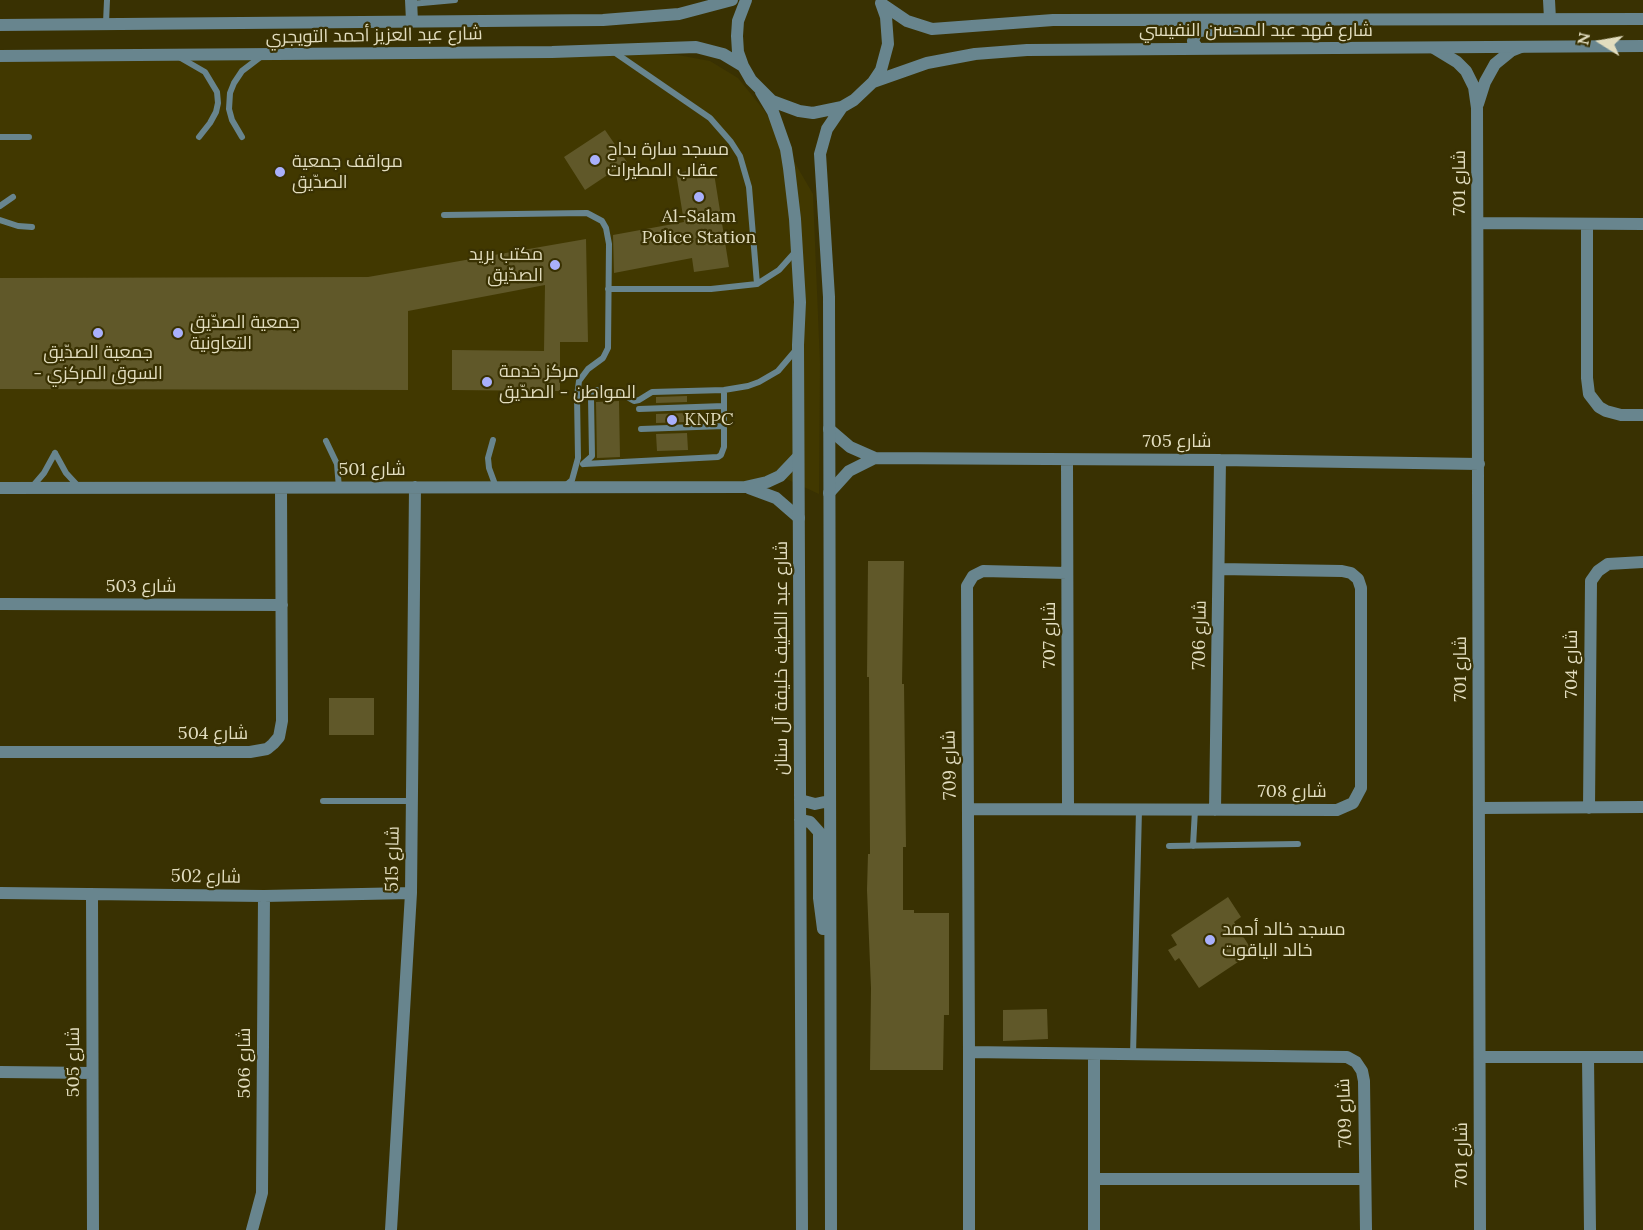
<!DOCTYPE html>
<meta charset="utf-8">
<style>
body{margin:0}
#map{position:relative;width:1643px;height:1230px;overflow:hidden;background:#393102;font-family:Lora,serif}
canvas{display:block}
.north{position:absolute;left:1571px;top:12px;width:60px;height:60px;-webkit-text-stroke:4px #393102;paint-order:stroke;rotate:281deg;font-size:16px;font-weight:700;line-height:24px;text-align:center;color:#e2ddbf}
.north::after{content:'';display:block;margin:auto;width:21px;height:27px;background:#e2ddbf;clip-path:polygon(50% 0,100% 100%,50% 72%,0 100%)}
</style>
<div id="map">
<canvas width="1643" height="1230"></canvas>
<div class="north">N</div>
</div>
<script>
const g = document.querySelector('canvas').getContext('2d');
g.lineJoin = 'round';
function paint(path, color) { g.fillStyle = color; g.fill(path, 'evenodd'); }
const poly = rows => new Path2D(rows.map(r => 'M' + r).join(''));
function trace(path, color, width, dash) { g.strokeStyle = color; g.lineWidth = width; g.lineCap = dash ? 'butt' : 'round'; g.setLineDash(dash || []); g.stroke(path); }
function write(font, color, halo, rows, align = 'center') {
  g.font = font + ' Lora,Cairo,serif'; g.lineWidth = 4.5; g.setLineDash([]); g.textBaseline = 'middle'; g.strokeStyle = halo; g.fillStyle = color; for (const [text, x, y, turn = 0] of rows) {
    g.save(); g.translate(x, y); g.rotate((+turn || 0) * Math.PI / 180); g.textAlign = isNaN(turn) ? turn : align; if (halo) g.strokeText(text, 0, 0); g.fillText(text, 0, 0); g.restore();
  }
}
paint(poly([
 [610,52,678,55,710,61,738,78,764,110,813,194,820,364,819,494,780,476,767,482,0,487,0,56]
]), '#413800');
paint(poly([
 [605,130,627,162,585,190,564,157],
 [713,167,729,267,694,272,692,258,614,273,613,235,684,222,676,173],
 [586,239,588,342,560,342,560,391,452,390,452,350,544,351,545,285,408,311,408,390,0,389,0,278,368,277],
 [687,396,687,402,656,403,656,397],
 [619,401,620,457,597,458,596,402],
 [687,413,687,422,656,423,656,414],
 [687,433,688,450,657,451,656,434],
 [868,561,904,561,902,684,904,684,906,847,903,847,903,910,914,910,914,913,949,913,949,1015,944,1015,943,1070,870,1070,871,988,867,890,868,854,870,854,869,677,867,677],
 [329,698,374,698,374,735,329,735],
 [1228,897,1241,917,1234,922,1253,952,1199,988,1179,958,1175,961,1168,950,1177,945,1171,935],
 [1047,1009,1048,1039,1003,1041,1003,1010]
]), '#605829');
trace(poly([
 [411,4,455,0],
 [106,23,107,0],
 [614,52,710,118,731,142,740,156,749,187,757,284],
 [179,57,205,72,217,92,218,103,216,112,210,123,199,137],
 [0,137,29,137],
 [242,137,232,120,229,109,230,93,234,83,242,71,263,55],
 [0,206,13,197],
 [444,215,587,213,602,221,606,228,609,244,608,348,603,358,588,369,579,381,577,396,578,458,572,480,564,487],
 [0,220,18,226,32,227],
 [608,289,711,289,757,284,779,270,796,251],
 [639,409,724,406],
 [641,429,724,426],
 [493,440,488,458,489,468,496,487],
 [326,441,337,464,339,488],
 [55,453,66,473,78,486],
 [583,464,592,456,591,398,596,390,620,393,634,401,639,400,652,392,724,390,748,386,759,382,778,371,795,351],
 [584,464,718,457,721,455,724,447,724,390],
 [32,487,44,473,55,453],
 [323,801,412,801],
 [1169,846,1298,844],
 [1193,846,1195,810],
 [1133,1055,1139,810]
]), '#68858e', 6);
trace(poly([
 [411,0,412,21],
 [1549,0,1550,19],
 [1434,48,1457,62,1466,71,1474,87,1477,108,1480,1230],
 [1478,104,1485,82,1495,64,1511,51,1521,47],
 [1478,223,1643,224],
 [1587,224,1587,378,1589,394,1599,407,1606,411,1621,415,1643,415],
 [829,429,850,447,875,458,1220,460,1479,464],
 [1067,460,1068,809],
 [0,488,745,487,767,482,780,476,798,457],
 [749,488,776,498,799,518],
 [829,493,849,471,875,458],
 [0,604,282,605],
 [0,752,250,752,267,749,273,744,279,737,282,721,281,488],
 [1480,808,1643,807],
 [1589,808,1591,581,1598,571,1608,564,1643,562],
 [968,809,1337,810,1353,803,1361,788,1361,588,1358,579,1351,573,1342,571,1219,569],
 [1215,810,1220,460],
 [0,893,264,896,411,893],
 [92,894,93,1230],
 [969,1052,967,586,973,576,983,571,1067,573],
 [1480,1057,1643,1057],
 [1588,1058,1590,1230],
 [0,1072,92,1073],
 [1094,1179,1365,1179],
 [252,1230,262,1193,264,896],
 [391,1230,411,893,415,487],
 [969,1230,969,1052,1347,1057,1356,1062,1362,1071,1364,1081,1366,1230],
 [1094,1230,1094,1055]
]), '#68858e', 12);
trace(poly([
 [746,0,738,21,737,36,738,52,743,66,751,80,772,101,799,111,813,113,842,107,854,100,873,82,881,70,888,44,886,17,881,3],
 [882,4,907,21,932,29,1053,20,1643,19],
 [0,25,603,20,679,14,732,0],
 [1201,49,1197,48,1193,41,1196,33,1199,31,1229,29,1246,23],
 [0,56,552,52,696,47,723,54,743,66],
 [873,82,927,63,975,54,1027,50,1643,46],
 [761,92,773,112,786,149,789,168,795,219,800,302,798,345,802,1230],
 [800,800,815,804,829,801],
 [800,820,810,822,819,832,819,898,823,929],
 [831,1230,829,297,820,154,827,129,842,107]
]), '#68858e', 12);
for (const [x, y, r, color] of [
 [595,160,6,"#a9b0fc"],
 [280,172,6,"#a9b0fc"],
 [699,197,6,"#a9b0fc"],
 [555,265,6,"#a9b0fc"],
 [98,333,6,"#a9b0fc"],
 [178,333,6,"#a9b0fc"],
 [487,382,6,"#a9b0fc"],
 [672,420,6,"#a9b0fc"],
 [1210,940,6,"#a9b0fc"]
]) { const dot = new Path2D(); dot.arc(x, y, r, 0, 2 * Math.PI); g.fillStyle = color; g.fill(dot); trace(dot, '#393102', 2); }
write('18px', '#e2ddbf', '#393102', [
 ["شارع فهد عبد المحسن النفيسي",1256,31],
 ["شارع عبد العزيز أحمد التويجري",374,36,-1],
 ["شارع 701",1460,183,-90],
 ["شارع 705",1177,442],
 ["شارع 501",372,470],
 ["شارع 503",141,587],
 ["شارع 707",1050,635,-90],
 ["شارع 706",1200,635,-89],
 ["شارع عبد اللطيف خليفة آل سنان",782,658,-90],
 ["شارع 704",1572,664,-90],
 ["شارع 701",1461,669,-90],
 ["شارع 504",213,734],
 ["شارع 709",950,765,-91],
 ["شارع 708",1292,792],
 ["شارع 515",393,859,-89],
 ["شارع 502",206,877,1],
 ["شارع 505",74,1062,-90],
 ["شارع 506",245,1063,-90],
 ["شارع 709",1345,1113,-92],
 ["شارع 701",1462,1155,-90]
]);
write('18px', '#e2ddbf', '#393102', [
 ["مسجد سارة بداح",607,150],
 ["عقاب المطيرات",607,171],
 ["مواقف جمعية",292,162],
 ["الصدّيق",292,183],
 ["Al-Salam",699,217,"center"],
 ["Police Station",699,238,"center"],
 ["مكتب بريد",543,255,"right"],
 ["الصدّيق",543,276,"right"],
 ["جمعية الصدّيق",190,323],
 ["التعاونية",190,344],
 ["جمعية الصدّيق",98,353,"center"],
 ["- السوق المركزي",98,374,"center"],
 ["مركز خدمة",499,372],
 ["المواطن - الصدّيق",499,393],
 ["KNPC",684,420],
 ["مسجد خالد أحمد",1222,930],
 ["خالد الياقوت",1222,951]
], 'left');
</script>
